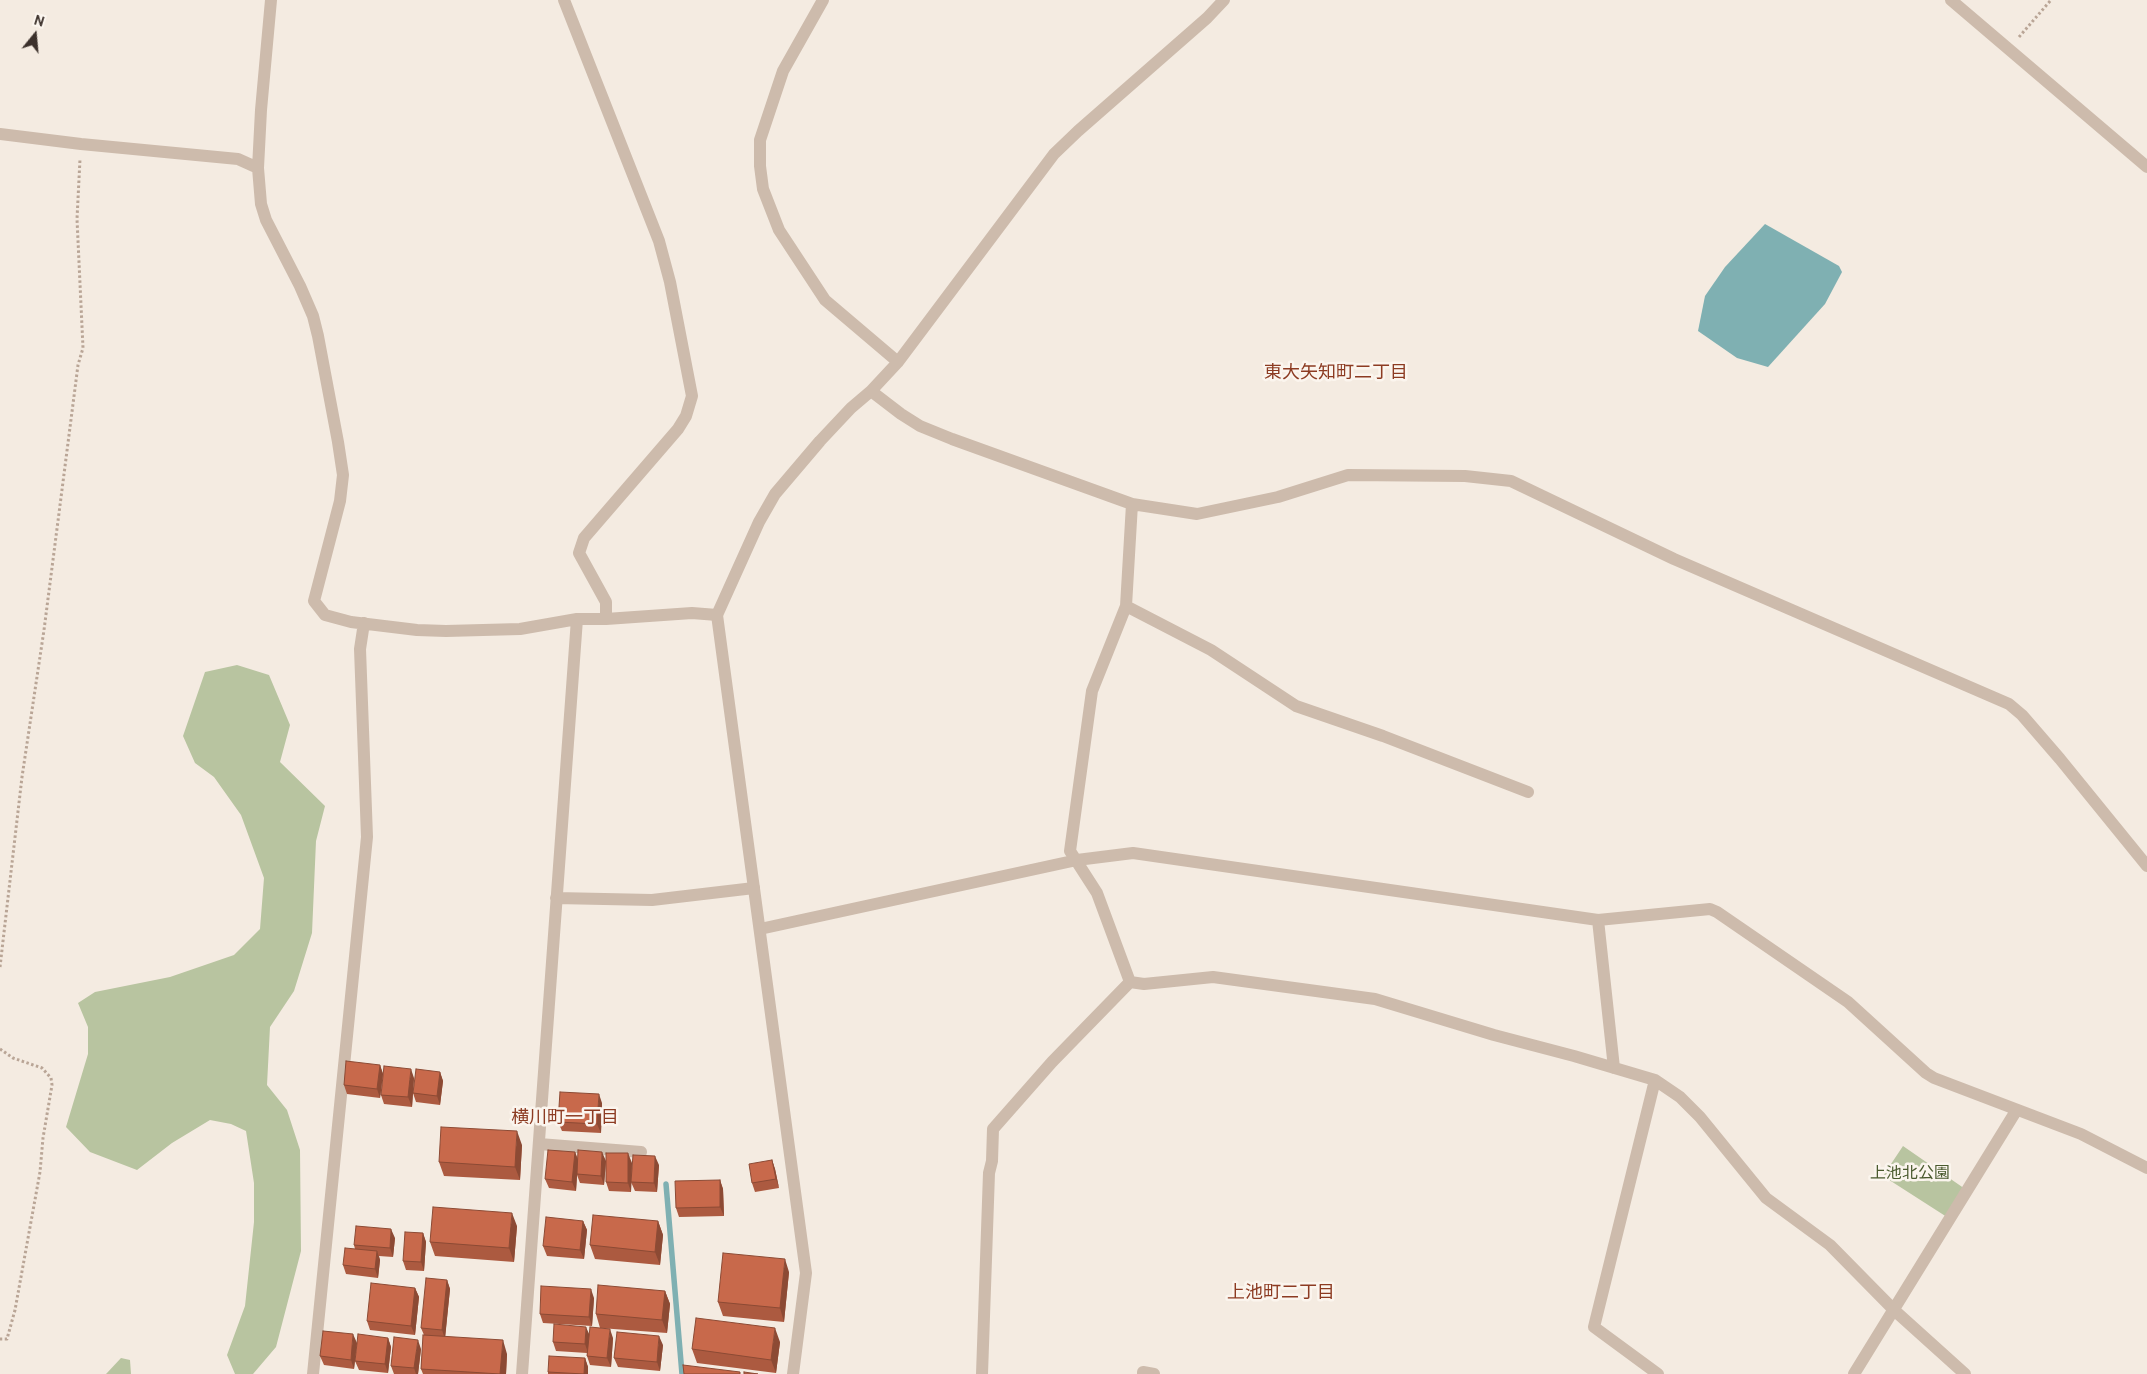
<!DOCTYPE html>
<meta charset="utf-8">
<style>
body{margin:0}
#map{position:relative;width:2147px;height:1374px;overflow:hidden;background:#f4ebe1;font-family:Cabin,sans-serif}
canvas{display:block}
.north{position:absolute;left:10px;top:10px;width:50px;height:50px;-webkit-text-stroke:4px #fbf5ee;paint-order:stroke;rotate:17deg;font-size:14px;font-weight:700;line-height:20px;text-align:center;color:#3b302b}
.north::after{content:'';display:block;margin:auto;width:18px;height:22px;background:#3b302b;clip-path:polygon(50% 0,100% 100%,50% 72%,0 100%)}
</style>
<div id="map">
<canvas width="2147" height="1374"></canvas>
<div class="north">N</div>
</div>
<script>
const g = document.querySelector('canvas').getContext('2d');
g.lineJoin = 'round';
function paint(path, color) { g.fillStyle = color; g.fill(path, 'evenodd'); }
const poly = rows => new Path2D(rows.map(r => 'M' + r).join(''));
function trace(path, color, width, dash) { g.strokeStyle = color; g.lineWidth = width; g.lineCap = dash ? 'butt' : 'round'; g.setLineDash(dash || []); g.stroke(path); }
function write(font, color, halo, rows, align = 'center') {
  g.font = font + ' Cabin,"Noto Sans JP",sans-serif'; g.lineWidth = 5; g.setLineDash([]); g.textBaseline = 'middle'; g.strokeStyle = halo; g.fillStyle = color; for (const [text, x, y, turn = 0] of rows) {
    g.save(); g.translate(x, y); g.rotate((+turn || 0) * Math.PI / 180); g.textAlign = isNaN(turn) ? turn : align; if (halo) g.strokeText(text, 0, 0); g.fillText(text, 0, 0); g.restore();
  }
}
paint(poly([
 [237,665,269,675,290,725,280,762,325,806,316,841,312,933,294,991,270,1027,267,1085,287,1110,300,1150,301,1251,276,1347,253,1374,235,1374,227,1355,245,1306,254,1222,254,1183,246,1131,231,1124,210,1120,172,1143,137,1170,90,1152,66,1127,88,1054,88,1027,78,1003,95,992,170,977,234,955,260,929,264,878,241,815,214,777,195,763,183,736,205,672],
 [1903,1146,1968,1191,1950,1219,1883,1176],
 [121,1358,130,1360,131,1374,106,1374]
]), '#b8c4a0');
paint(poly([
 [1765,224,1839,266,1842,272,1825,304,1768,367,1737,358,1698,331,1705,296,1725,267]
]), '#7fb0b2');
trace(poly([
 [666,1184,682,1374]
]), '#7fb0b2', 5.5);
trace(poly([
 [2019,37,2051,0],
 [0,967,22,777,44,630,78,365,83,348,77,219,80,159],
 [0,1049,13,1058,42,1068,51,1078,52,1085,43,1138,40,1172,15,1310,7,1339,0,1339]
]), '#b9a596', 3, [2.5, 2.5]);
trace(poly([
 [271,0,261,110,258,168,261,204,266,220,300,286,313,316,318,336,338,442,343,475,340,501,314,601,325,615,351,622,417,630,446,631,520,629,577,619,606,619,692,613,717,615,759,522,775,494,820,441,851,408,871,391,898,362,1054,154,1078,131,1207,18,1224,0],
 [564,0,659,241,670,282,692,396,686,416,678,429,584,538,579,553,606,602,606,619],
 [823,0,783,71,760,140,760,166,763,189,779,230,825,300,898,362],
 [1951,0,2147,167],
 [0,134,81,144,238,159,258,168],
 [871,391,901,414,920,426,952,439,1132,504,1197,514,1278,497,1348,475,1465,476,1511,481,1674,559,2009,704,2022,715,2060,759,2147,866],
 [1132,504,1126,606,1092,691,1070,851,1097,893,1130,982,1144,984,1213,977,1375,999,1494,1035,1574,1056,1655,1080,1680,1097,1700,1117,1766,1198,1830,1245,1894,1310,1965,1374],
 [1126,606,1211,650,1296,706,1383,736,1528,792],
 [556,898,652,900,754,888],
 [760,929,1077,860,1133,853,1598,920],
 [1614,1068,1598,920,1710,909,1717,912,1848,1002,1926,1073,1934,1078,2081,1134,2147,1168],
 [1655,1080,1594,1327,1658,1374],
 [539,1144,641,1152],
 [313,1374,367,837,360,649,364,623],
 [522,1374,577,619],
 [982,1374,989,1173,992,1161,993,1129,1052,1062,1130,982],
 [1143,1374,1143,1372,1154,1374],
 [1854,1374,2016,1111]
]), '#cdbbac', 12);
trace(poly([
 [717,615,806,1273,793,1374]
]), '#cdbbac', 12);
paint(poly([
 [380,1065,383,1074,380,1098,347,1094,344,1085],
 [440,1072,443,1081,440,1105,416,1102,413,1093],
 [414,1078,412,1107,384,1104,381,1095],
 [602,1103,601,1133,562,1131,558,1122],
 [522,1145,520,1180,444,1176,439,1162],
 [575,1152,578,1159,606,1161,604,1185,580,1183,577,1175,576,1191,549,1188,545,1179],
 [772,1160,775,1169,779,1188,755,1192,752,1183],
 [632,1163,631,1192,609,1191,606,1182],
 [659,1165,657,1192,635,1191,631,1182],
 [720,1180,723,1189,724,1216,679,1217,676,1208],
 [583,1221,587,1230,584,1259,547,1256,543,1246],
 [658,1221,663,1235,660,1265,595,1259,590,1245],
 [517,1226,514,1262,435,1256,430,1242],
 [423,1233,426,1242,424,1271,406,1270,403,1261],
 [395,1238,393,1257,379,1256,380,1260,378,1278,346,1274,343,1265,355,1249,354,1245],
 [789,1272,784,1322,723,1316,718,1302],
 [447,1280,450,1289,445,1337,507,1354,506,1374,423,1374,421,1369,424,1335,421,1328],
 [415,1288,419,1297,415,1335,370,1330,367,1321],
 [665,1291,670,1304,667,1333,600,1328,596,1314],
 [594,1298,592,1326,543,1323,540,1314],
 [589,1334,613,1338,611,1367,590,1365,587,1356,587,1353,556,1351,553,1342],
 [388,1338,391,1347,388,1373,359,1370,355,1361],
 [780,1342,776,1373,697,1363,692,1349],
 [357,1343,354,1369,324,1365,320,1356],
 [663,1345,660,1371,618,1367,614,1358],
 [421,1349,418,1374,394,1374,391,1366],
 [585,1358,588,1367,588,1374,548,1374,548,1372]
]), '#ac5a40');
paint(poly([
 [380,1065,383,1074,380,1098,377,1089],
 [411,1069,414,1078,412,1107,408,1097],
 [440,1072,443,1081,440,1105,437,1096],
 [599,1094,602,1103,601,1133,597,1124],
 [517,1131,522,1145,520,1180,515,1167],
 [575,1152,578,1161,576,1191,572,1182],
 [602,1152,606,1161,604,1185,601,1176],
 [628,1153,632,1163,631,1192,628,1183],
 [655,1156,659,1165,657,1192,654,1183],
 [772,1160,775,1169,779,1188,776,1179],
 [720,1180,723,1189,724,1216,720,1207],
 [512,1213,517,1226,514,1262,509,1248],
 [583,1221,587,1230,584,1259,580,1250],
 [658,1221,663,1235,660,1265,655,1252],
 [391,1229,395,1238,393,1257,390,1248],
 [423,1233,426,1242,424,1271,421,1262],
 [377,1251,380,1260,378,1278,375,1269],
 [785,1259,789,1272,784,1322,780,1308],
 [447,1280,450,1289,445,1339,442,1330],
 [415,1288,419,1297,415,1335,411,1326],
 [591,1289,594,1298,592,1326,589,1317],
 [665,1291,670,1304,667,1333,662,1320],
 [586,1327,590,1336,588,1353,585,1344],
 [775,1328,780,1342,776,1373,771,1360],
 [610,1329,613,1338,611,1367,607,1358],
 [353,1334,357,1343,354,1369,351,1360],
 [659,1336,663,1345,660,1371,657,1362],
 [388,1338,391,1347,388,1373,385,1364],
 [418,1340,421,1349,418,1374,416,1374,414,1368],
 [503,1340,507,1354,506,1374,500,1374],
 [585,1358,588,1367,588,1374,584,1374]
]), '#8c4a34');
const building = poly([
 [346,1061,380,1065,377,1089,344,1085,346,1061],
 [384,1066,411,1069,408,1097,381,1095,384,1066],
 [416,1069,440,1072,437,1096,413,1093,416,1069],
 [560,1092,599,1094,597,1124,558,1122,560,1092],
 [441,1127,517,1131,515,1167,439,1162,441,1127],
 [548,1150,575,1152,572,1182,545,1179,548,1150],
 [578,1150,602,1152,601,1176,577,1174,578,1150],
 [606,1153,628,1153,628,1183,606,1182,606,1153],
 [633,1155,655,1156,654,1183,631,1182,633,1155],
 [772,1160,776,1179,752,1183,749,1164,772,1160],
 [720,1180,720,1207,676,1208,675,1181,720,1180],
 [433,1207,512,1213,509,1248,430,1242,433,1207],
 [593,1215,658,1221,655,1252,590,1245,593,1215],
 [546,1217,583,1221,580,1250,543,1246,546,1217],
 [356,1226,391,1229,390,1248,354,1245,356,1226],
 [405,1232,423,1233,421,1262,403,1261,405,1232],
 [345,1248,377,1251,375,1269,343,1265,345,1248],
 [723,1253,785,1259,780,1308,718,1302,723,1253],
 [426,1278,447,1280,442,1330,421,1328,426,1278],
 [371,1283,415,1288,411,1326,367,1321,371,1283],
 [598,1285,665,1291,662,1320,596,1314,598,1285],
 [541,1286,591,1289,589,1317,540,1314,541,1286],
 [696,1318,775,1328,771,1360,692,1349,696,1318],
 [554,1324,586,1327,585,1344,553,1342,554,1324],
 [590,1327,610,1329,607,1358,587,1356,590,1327],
 [323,1331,353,1334,351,1360,320,1356,323,1331],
 [617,1332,659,1336,657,1362,614,1358,617,1332],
 [358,1334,388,1338,385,1364,355,1361,358,1334],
 [423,1335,503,1340,500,1374,421,1369,423,1335],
 [394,1337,418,1340,414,1368,391,1366,394,1337],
 [549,1356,585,1358,584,1374,548,1372,549,1356],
 [683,1365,740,1372,740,1374,684,1374,683,1365],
 [744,1372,758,1374,744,1374,744,1372]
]);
paint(building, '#c8694b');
trace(building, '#8c4a34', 1);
write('16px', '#4a5a2e', '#fbf5ee', [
 ["上池北公園",1910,1173]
]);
write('18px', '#8c3b22', '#fbf5ee', [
 ["東大矢知町二丁目",1336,373],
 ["横川町一丁目",565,1118],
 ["上池町二丁目",1281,1293]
]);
</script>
